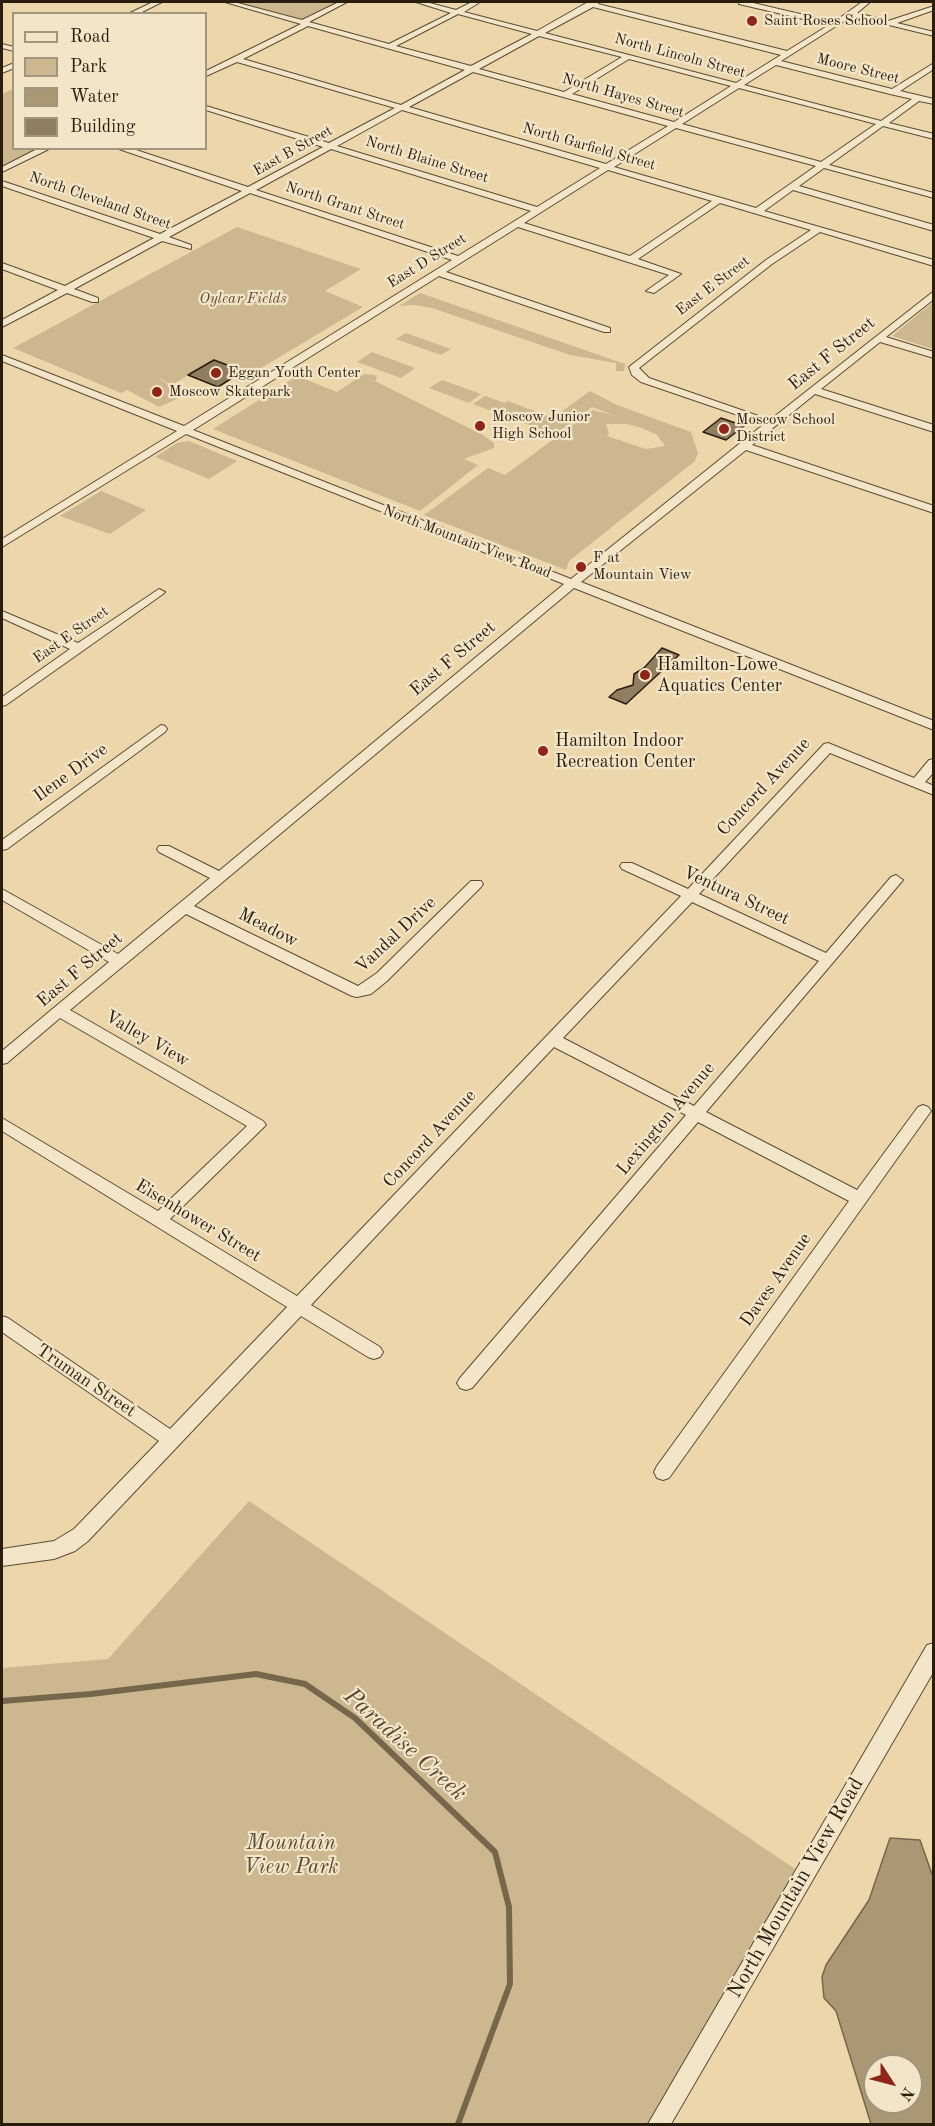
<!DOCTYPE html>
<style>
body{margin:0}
#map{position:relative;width:935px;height:2126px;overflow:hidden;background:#edd7aa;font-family:"Old Standard TT",serif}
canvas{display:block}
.frame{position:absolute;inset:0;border:3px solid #291d0e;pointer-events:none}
.legend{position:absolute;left:12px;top:12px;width:195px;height:138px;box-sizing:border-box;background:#f3e5c8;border:2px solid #a2957e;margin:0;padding:8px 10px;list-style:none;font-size:18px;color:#291d0e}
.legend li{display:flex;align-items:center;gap:12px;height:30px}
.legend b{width:30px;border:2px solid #a2957e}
.north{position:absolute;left:863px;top:2054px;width:60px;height:60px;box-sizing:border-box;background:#f3e5c8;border:2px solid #a2957e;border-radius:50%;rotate:126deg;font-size:16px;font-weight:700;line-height:24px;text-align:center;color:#291d0e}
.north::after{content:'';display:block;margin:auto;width:21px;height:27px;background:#8f2418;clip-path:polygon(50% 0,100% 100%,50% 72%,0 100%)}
</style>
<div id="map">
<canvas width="935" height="2126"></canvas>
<div class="frame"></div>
<ul class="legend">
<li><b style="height:8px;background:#f3e5c8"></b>Road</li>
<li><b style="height:16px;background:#ccb78f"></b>Park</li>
<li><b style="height:16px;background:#aa9875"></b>Water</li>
<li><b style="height:16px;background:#8f7e5f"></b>Building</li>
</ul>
<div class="north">N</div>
</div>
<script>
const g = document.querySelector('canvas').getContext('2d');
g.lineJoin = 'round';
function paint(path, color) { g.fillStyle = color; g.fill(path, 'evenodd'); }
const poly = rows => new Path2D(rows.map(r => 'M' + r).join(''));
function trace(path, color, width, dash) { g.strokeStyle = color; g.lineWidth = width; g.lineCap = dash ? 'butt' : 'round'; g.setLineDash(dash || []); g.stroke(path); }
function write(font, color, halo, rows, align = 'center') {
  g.font = font + ' "Old Standard TT",serif'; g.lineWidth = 4.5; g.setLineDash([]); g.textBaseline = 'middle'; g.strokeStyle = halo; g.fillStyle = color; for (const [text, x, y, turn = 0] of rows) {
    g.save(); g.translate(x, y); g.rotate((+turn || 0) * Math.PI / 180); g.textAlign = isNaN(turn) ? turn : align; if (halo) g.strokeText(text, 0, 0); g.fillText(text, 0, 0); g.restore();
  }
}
paint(poly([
 [228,2,344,2,306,20,305,23],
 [13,89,14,148,38,149,2,166,2,94],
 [237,227,361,269,325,291,363,307,251,374,214,360,172,385,153,375,186,395,159,407,127,390,121,393,13,348],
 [420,293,625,364,624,371,616,371,616,363,570,355,432,308,415,305,399,306],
 [933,302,933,349,892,336],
 [406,333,451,349,441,355,396,339],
 [372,352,415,368,401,378,357,362],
 [364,374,375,375,377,378,375,381,483,435,494,443,494,448,464,459,478,465,420,511,213,429,297,376,337,392],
 [442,380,481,394,469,403,429,388],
 [590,391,617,405,691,432,698,453,695,461,569,561,566,570,424,515,488,468,505,475,593,410,616,416,592,407,552,437,538,431,540,429,473,404,485,396,505,403,508,401,553,418],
 [606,424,627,424,642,428,657,435,665,446,646,449,607,436,609,433],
 [189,441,237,461,209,479,155,457,177,443],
 [101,491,146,510,110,534,60,516],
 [249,1501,804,1875,659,2124,2,2124,2,1668,108,1659]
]), '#ccb78f');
const water = poly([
 [890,1838,920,1840,933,1877,933,2124,871,2124,836,2011,824,1998,822,1977,826,1965,869,1900,890,1838],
 [875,2066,911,2066,911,2102,875,2102,875,2066]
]);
paint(water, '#aa9875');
trace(water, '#76674c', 1.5);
trace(poly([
 [2,1701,91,1694,256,1674,305,1684,355,1718,495,1852,509,1907,510,1984,458,2124]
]), '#76674c', 6);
const building = poly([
 [214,360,243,371,218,387,188,375,214,360],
 [721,418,744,426,726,440,703,432,721,418],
 [662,648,679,655,626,704,609,697,617,690,633,685,634,674,644,668,662,648]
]);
paint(building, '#8f7e5f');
trace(building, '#291d0e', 1.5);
const minor = poly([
 [153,2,162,2,138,14,128,14,153,2],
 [225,2,234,2,302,20,339,2,347,2,309,22,389,44,451,13,416,2,426,2,456,10,472,2,480,2,464,12,537,31,588,2,599,2,598,4,787,51,829,25,739,4,739,2,749,2,834,22,862,2,870,2,857,13,888,21,934,6,934,10,897,23,934,32,934,36,852,16,781,61,892,89,934,63,934,69,900,91,934,99,934,104,919,101,889,123,934,134,934,139,883,126,829,165,934,193,934,198,824,168,799,186,934,225,934,231,793,190,764,211,934,260,934,266,820,232,772,264,639,368,649,378,770,420,934,291,934,299,886,337,934,352,934,358,880,342,821,389,934,425,934,432,815,394,752,445,934,506,934,513,746,450,581,582,934,721,934,730,574,588,194,906,358,986,377,973,471,881,481,881,483,884,481,887,387,981,371,994,357,997,352,996,186,914,70,1010,263,1121,266,1125,170,1219,297,1296,681,896,622,869,620,866,622,863,632,863,688,889,824,744,828,743,914,778,929,760,934,759,934,772,925,782,934,786,934,795,830,753,699,894,826,953,891,877,896,875,903,880,706,1112,857,1190,918,1107,923,1105,928,1107,931,1111,669,1478,663,1480,657,1478,654,1472,657,1466,849,1201,698,1122,472,1388,466,1390,460,1388,457,1383,460,1378,686,1115,554,1047,311,1305,380,1347,383,1352,380,1357,374,1359,368,1357,301,1316,88,1541,75,1551,54,1559,2,1566,2,1549,54,1541,74,1529,159,1441,2,1332,2,1316,8,1318,170,1429,287,1307,2,1131,2,1118,158,1211,247,1126,60,1018,7,1063,2,1064,2,1051,109,962,2,900,2,889,118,954,210,878,159,852,157,849,159,846,169,846,219,871,564,584,186,434,2,547,2,539,177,431,2,361,2,355,184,426,452,260,250,193,169,237,191,245,191,249,162,241,74,289,98,298,98,302,92,302,67,293,2,327,2,320,58,290,2,269,2,263,65,286,154,238,2,186,2,181,160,234,242,191,116,148,130,148,248,187,323,147,206,110,206,106,329,143,395,108,237,62,206,76,206,71,301,24,225,2],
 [593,7,781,55,736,83,545,33,593,7],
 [458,14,532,34,471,66,396,46,458,14],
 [308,26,465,70,401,105,243,59,308,26],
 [539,36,622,57,564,92,479,69,539,36],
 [629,59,731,86,674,122,572,94,629,59],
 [776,65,890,94,912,99,881,121,744,85,776,65],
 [473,72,668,126,606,164,409,107,473,72],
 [739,88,876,124,821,162,682,124,739,88],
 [402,110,600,168,537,207,337,146,402,110],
 [676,128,816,166,756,208,614,167,676,128],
 [331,149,531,211,458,256,256,190,331,149],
 [608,170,712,201,630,256,524,223,608,170],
 [720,203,811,230,766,260,629,367,632,375,641,382,764,424,571,579,193,430,439,276,604,332,610,332,610,328,446,272,518,227,669,275,646,291,654,293,681,274,638,259,720,203],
 [692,902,819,961,694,1106,563,1038,692,902],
 [2,44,14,47,14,51,2,48,2,44],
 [14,63,14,68,2,73,2,68,14,63],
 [39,148,51,148,2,172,2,167,39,148],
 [159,589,165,592,163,594,6,705,2,706,2,697,70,649,2,618,2,611,78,643,159,589],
 [161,725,165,726,167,729,165,732,7,849,2,850,2,840,161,725],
 [934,1643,934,1671,671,2124,648,2124,927,1645,934,1643]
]);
trace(minor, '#5a4c35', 2);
paint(minor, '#f3e5c8');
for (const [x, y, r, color] of [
 [752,21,6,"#8f2418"],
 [216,373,6,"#8f2418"],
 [157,392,6,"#8f2418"],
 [480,426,6,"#8f2418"],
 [724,429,6,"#8f2418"],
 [581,567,6,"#8f2418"],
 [645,675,6,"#8f2418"],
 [543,751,6,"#8f2418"]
]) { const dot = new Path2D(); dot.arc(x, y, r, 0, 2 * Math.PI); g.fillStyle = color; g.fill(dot); trace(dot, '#f3e5c8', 2); }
write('15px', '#291d0e', '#f3e5c8', [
 ["Saint Roses School",764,21],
 ["Eggan Youth Center",228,373],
 ["Moscow Skatepark",169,392],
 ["Moscow Junior",492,417],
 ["High School",492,434],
 ["Moscow School",736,420],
 ["District",736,437],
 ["F at",593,558],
 ["Mountain View",593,575]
], 'left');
write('15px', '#291d0e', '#f3e5c8', [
 ["North Lincoln Street",680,56,15],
 ["Moore Street",858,69,14],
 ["North Hayes Street",623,96,16],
 ["North Garfield Street",589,147,16],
 ["East B Street",293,151,-29],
 ["North Blaine Street",427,160,17],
 ["North Cleveland Street",100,201,19],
 ["North Grant Street",345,206,18],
 ["East D Street",427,261,-32],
 ["East E Street",713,286,-37],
 ["North Mountain View Road",467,542,21],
 ["East E Street",71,635,-35]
]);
write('italic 15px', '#5a4b35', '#f3e5c8', [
 ["Oylear Fields",243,299]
]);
write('18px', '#291d0e', '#f3e5c8', [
 ["East F Street",832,354,-39],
 ["East F Street",453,659,-40],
 ["Ilene Drive",71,773,-36],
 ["Concord Avenue",764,787,-47],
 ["Ventura Street",736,896,25],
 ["Meadow",268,928,27],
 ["Vandal Drive",396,935,-43],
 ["East F Street",80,970,-40],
 ["Valley View",147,1039,30],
 ["Lexington Avenue",666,1119,-50],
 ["Concord Avenue",430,1139,-47],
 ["Eisenhower Street",198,1221,31],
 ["Daves Avenue",776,1280,-55],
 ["Truman Street",86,1381,34]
]);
write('18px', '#291d0e', '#f3e5c8', [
 ["Hamilton-Lowe",657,665],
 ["Aquatics Center",657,686],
 ["Hamilton Indoor",555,741],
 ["Recreation Center",555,762]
], 'left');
write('italic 21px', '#5a4b35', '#f3e5c8', [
 ["Mountain",291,1843],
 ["View Park",291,1867]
]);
write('21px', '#291d0e', '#f3e5c8', [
 ["North Mountain View Road",796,1888,-60]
]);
write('italic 24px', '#564832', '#f3e5c8', [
 ["Paradise Creek",405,1745,42]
]);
</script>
